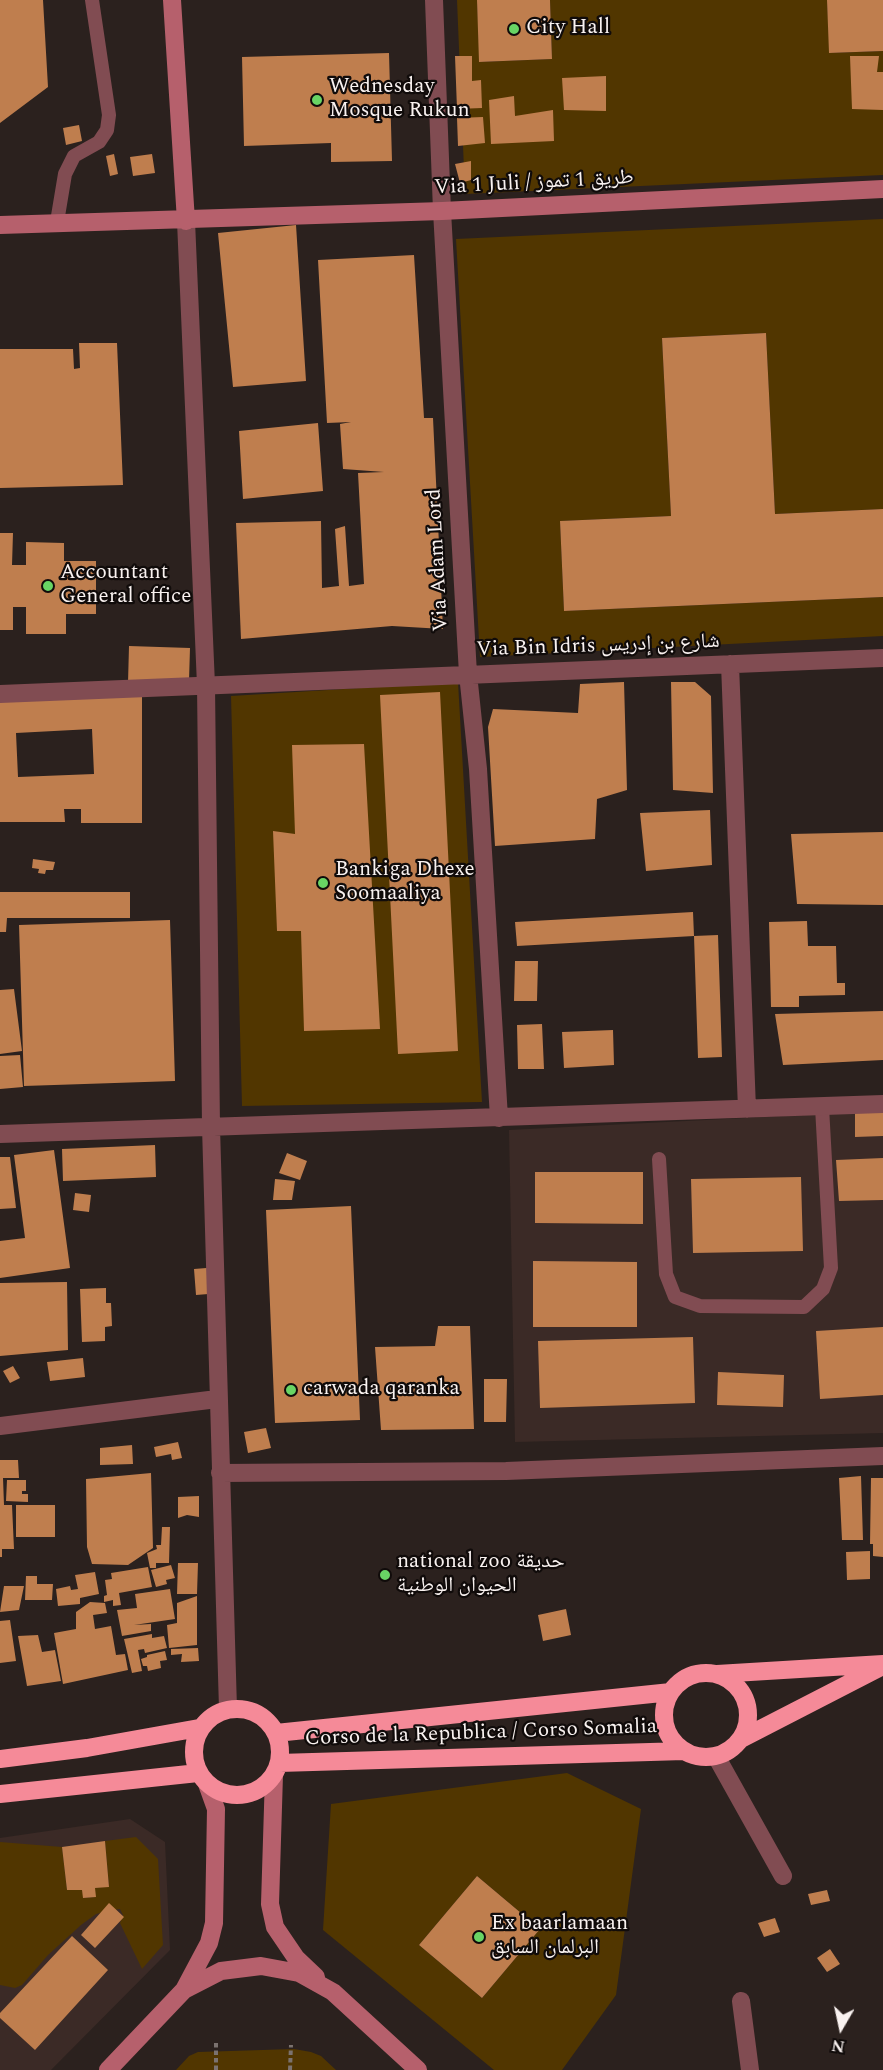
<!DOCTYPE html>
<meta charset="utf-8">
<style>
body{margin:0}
#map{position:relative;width:883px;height:2070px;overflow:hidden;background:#2b211e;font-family:Spectral,serif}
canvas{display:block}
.north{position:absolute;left:811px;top:1998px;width:60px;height:60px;-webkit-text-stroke:4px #100b0a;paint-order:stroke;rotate:189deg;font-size:16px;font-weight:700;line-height:24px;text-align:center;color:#f9f2f0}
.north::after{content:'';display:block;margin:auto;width:21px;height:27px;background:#f9f2f0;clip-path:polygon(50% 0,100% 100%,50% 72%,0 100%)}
</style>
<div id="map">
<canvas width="883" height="2070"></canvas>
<div class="north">N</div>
</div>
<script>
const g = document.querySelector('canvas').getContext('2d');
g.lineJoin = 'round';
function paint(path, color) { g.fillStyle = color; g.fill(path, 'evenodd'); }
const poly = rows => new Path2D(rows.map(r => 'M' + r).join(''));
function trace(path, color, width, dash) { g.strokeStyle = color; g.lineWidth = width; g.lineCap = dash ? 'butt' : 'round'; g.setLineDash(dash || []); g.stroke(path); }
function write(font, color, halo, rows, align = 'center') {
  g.font = font + ' Spectral,"Noto Naskh Arabic",serif'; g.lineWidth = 4.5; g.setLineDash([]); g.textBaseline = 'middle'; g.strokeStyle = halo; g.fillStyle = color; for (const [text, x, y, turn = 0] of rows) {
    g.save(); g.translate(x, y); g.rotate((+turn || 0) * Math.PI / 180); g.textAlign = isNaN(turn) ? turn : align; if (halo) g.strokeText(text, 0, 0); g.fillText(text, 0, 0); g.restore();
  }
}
paint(poly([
 [883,1111,883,1433,515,1442,509,1130],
 [130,1819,165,1842,170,1950,51,2070,0,2070,0,1838]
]), '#3b2a26');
paint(poly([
 [457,0,477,0,480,62,552,59,550,0,827,0,830,53,883,51,883,175,465,194],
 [883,219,883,509,775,514,766,333,662,338,671,516,560,521,564,611,883,597,883,636,480,657,456,239],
 [458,682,482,1102,242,1106,231,696],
 [567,1773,641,1809,616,1995,562,2070,494,2070,323,1930,331,1804],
 [477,1876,540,1929,482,1998,419,1945],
 [136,1837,158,1859,163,1945,142,1969,120,1923,123,1915,120,1909,112,1910,96,1914,81,1925,48,1955,22,1985,15,1988,0,1985,0,1842,62,1847,67,1890,82,1890,84,1898,95,1897,95,1888,109,1886,105,1841],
 [294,2049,311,2052,321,2056,336,2070,176,2070,189,2056,198,2052]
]), '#513600');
paint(poly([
 [0,0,43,0,48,87,0,123],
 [477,0,550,0,552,59,479,62],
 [827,0,883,0,883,51,829,53],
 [389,53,392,161,331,162,331,143,244,146,242,57],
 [455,56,472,56,472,81,481,80,482,108,457,109],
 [850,56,879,56,877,72,883,72,883,110,852,109],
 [606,76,606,111,564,110,562,78],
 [514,96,515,116,553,110,554,141,491,144,489,100],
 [483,117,485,143,458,146,457,118],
 [79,125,82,141,66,145,63,128],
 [114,154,118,174,110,176,106,156],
 [152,154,155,173,133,176,130,157],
 [471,161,471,180,460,183,455,164],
 [296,225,306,381,233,387,218,233],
 [414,255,424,418,433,418,443,629,392,626,241,639,236,523,321,521,322,588,339,586,335,529,345,526,349,586,364,584,358,473,384,472,343,469,340,424,351,422,327,423,318,260],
 [766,333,775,514,883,509,883,597,564,611,560,521,671,516,662,338],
 [79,343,117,343,123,485,0,488,0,349,73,349,74,369,80,368],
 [318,423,323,491,243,499,239,431],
 [0,533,13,533,12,565,26,565,26,542,64,543,64,561,96,561,96,614,66,614,66,634,26,634,26,607,13,607,13,630,0,630],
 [129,646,190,648,189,681,128,683],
 [624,682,627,790,597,799,595,839,495,846,488,727,493,709,578,713,580,684],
 [671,682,695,682,711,696,713,793,673,790],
 [0,685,142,685,142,823,81,823,81,809,64,809,65,822,0,822],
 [92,729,94,774,18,777,16,733],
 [440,692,458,1051,398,1054,380,695],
 [364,744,380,1029,304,1031,301,931,277,931,273,831,295,834,292,745],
 [710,810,712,865,646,871,640,813],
 [883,832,883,905,797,904,791,834],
 [33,859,55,862,53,870,46,870,45,874,38,873,39,869,32,868],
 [0,892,130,892,130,918,7,918,6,932,0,932],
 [693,912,694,936,517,946,515,922],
 [170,920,175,1081,24,1086,19,925],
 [807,921,808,946,836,946,837,983,845,983,845,995,799,996,799,1007,771,1007,769,922],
 [718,935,722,1057,698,1058,694,936],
 [515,961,538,961,537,1001,514,1001],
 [14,989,22,1051,0,1054,0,990],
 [883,1011,883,1060,783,1065,775,1014],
 [542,1024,544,1069,518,1069,517,1025],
 [613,1030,614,1065,564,1068,562,1032],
 [20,1055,23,1087,0,1089,0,1056],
 [883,1109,883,1136,855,1137,855,1110],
 [155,1145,156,1177,63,1181,62,1149],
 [54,1150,70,1268,0,1278,0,1241,25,1238,14,1155],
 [287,1153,307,1161,300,1180,279,1173],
 [0,1157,10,1157,16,1208,0,1209],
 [883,1158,883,1200,839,1201,836,1160],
 [535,1172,643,1172,643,1224,535,1223],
 [801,1177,803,1251,693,1253,691,1179],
 [275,1179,295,1181,292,1200,273,1200],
 [75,1193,91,1195,89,1212,73,1210],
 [351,1206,360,1420,275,1423,266,1210],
 [533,1261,637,1262,637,1327,533,1327],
 [219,1267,221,1293,196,1295,194,1269],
 [67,1282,68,1350,0,1356,0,1283],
 [106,1288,106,1303,111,1303,112,1326,105,1327,105,1341,82,1342,80,1289],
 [438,1326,470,1326,474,1429,381,1430,375,1347,435,1346],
 [883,1327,883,1395,820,1399,816,1331],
 [693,1337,695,1403,540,1408,538,1341],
 [83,1358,85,1377,50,1381,47,1362],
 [13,1366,20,1378,10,1383,3,1371],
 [718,1372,784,1375,783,1407,717,1405],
 [484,1379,507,1379,506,1422,484,1422],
 [266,1428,271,1448,248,1453,244,1432],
 [178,1442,182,1458,172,1460,171,1454,156,1457,154,1447],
 [132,1445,133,1464,100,1465,100,1448],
 [0,1460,18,1460,19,1478,3,1478,4,1505,12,1505,14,1549,2,1549,2,1557,0,1557],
 [151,1473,153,1548,128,1565,92,1564,87,1547,86,1479],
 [861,1476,863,1540,842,1540,839,1478],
 [871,1478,883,1478,883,1557,873,1556,873,1544,870,1544],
 [7,1480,26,1480,26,1491,22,1491,22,1494,28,1494,28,1502,6,1501],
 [199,1496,199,1517,187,1515,178,1518,178,1497],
 [16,1505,55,1505,55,1537,16,1537],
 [162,1527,170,1527,169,1563,156,1563,156,1568,150,1568,147,1553,157,1549,156,1545,161,1545],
 [870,1551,870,1579,847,1580,846,1552],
 [178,1563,198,1563,197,1594,177,1594],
 [171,1565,175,1578,166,1580,167,1584,156,1587,151,1570],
 [148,1567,152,1587,119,1593,121,1605,113,1606,113,1600,104,1602,104,1596,107,1595,105,1580,112,1579,111,1573],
 [95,1572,99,1594,80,1598,80,1604,58,1606,56,1589,70,1586,71,1590,78,1589,75,1575],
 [26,1576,37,1576,37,1584,53,1584,52,1600,25,1600],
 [4,1586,24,1586,19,1610,0,1612],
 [170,1589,175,1619,134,1625,151,1624,151,1631,122,1636,117,1610,137,1608,135,1594],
 [197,1596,197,1645,169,1648,167,1625,177,1623,177,1603],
 [90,1602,105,1603,107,1613,93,1615,95,1629,111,1626,116,1655,125,1654,128,1670,63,1684,54,1633,76,1629,76,1612],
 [566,1609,571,1635,543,1641,538,1615],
 [10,1620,16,1661,0,1663,0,1621],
 [152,1634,152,1638,164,1636,167,1648,145,1653,144,1649,138,1650,142,1671,132,1673,124,1639],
 [38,1635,42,1652,55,1650,61,1681,27,1686,18,1636],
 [198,1648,199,1661,181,1662,182,1654,171,1655,171,1649],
 [165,1651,167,1660,160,1661,161,1668,148,1671,147,1666,143,1666,141,1659,147,1657,147,1655],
 [105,1841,109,1887,95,1888,96,1897,83,1898,82,1890,67,1890,62,1847],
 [477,1876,540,1929,482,1998,419,1945],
 [827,1890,830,1901,811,1905,808,1894],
 [109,1903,124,1917,95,1948,81,1935],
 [775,1918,780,1932,764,1937,758,1923],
 [72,1936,108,1970,35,2050,0,2018,0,2013],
 [830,1949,840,1964,827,1972,817,1958]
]), '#bf7e4e');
trace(poly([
 [216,2070,216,2042],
 [290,2070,291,2045]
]), '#7b726f', 4, [4.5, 3]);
trace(poly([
 [57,222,65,174,74,156,99,142,107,130,109,115,92,0],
 [659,1159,666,1274,675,1297,700,1306,804,1307,823,1289,831,1268,822,1107]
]), '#814c52', 14);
trace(poly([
 [434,0,442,211,468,674,478,769,499,1118],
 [186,221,206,685,211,1127,228,1709],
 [730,664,747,1109],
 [0,694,883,658],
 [0,1134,883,1104],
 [0,1426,217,1399],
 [220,1473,506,1471,883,1456],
 [716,1756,783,1876],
 [741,2001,750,2070]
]), '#814c52', 18);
trace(poly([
 [172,0,186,221],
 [0,225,442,211,883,189],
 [274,1775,270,1904,275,1927,296,1958,316,1977],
 [184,1990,209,1943,214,1923,216,1809,207,1784],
 [108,2070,184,1990,221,1971,261,1966,299,1973,333,1992,418,2070]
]), '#b6606c', 18);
trace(poly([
 '664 1715a42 42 0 1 1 84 0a42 42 0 1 1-84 0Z',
 [717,1674,883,1664],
 '194 1752a43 43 0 1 1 86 0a43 43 0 1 1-86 0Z',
 [276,1733,671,1692],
 [741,1739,881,1667],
 [0,1759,87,1748,199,1728],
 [279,1763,684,1751],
 [0,1794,198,1773]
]), '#f58a98', 18);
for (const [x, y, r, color] of [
 [514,29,6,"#69d464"],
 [317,100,6,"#69d464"],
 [48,586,6,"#69d464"],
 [323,883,6,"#69d464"],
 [291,1390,6,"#69d464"],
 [385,1575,6,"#69d464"],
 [479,1937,6,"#69d464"]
]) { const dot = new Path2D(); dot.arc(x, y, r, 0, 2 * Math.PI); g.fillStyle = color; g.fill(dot); trace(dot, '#100b0a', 2); }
write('21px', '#f9f2f0', '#100b0a', [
 ["City Hall",526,29],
 ["Wednesday",329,88],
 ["Mosque Rukun",329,112],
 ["Accountant",60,574],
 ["General office",60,598],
 ["Bankiga Dhexe",335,871],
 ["Soomaaliya",335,895],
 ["carwada qaranka",303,1390],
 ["national zoo حديقة",397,1563],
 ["الحيوان الوطنية",397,1587],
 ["Ex baarlamaan",491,1925],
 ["البرلمان السابق",491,1949]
], 'left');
write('21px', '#f9f2f0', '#100b0a', [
 ["Via 1 Juli / طريق 1 تموز",534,184,-3],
 ["Via Adam Lord",439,560,-93],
 ["Via Bin Idris شارع بن إدريس",598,647,-2],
 ["Corso de la Republica / Corso Somalia",481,1734,-2]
]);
</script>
